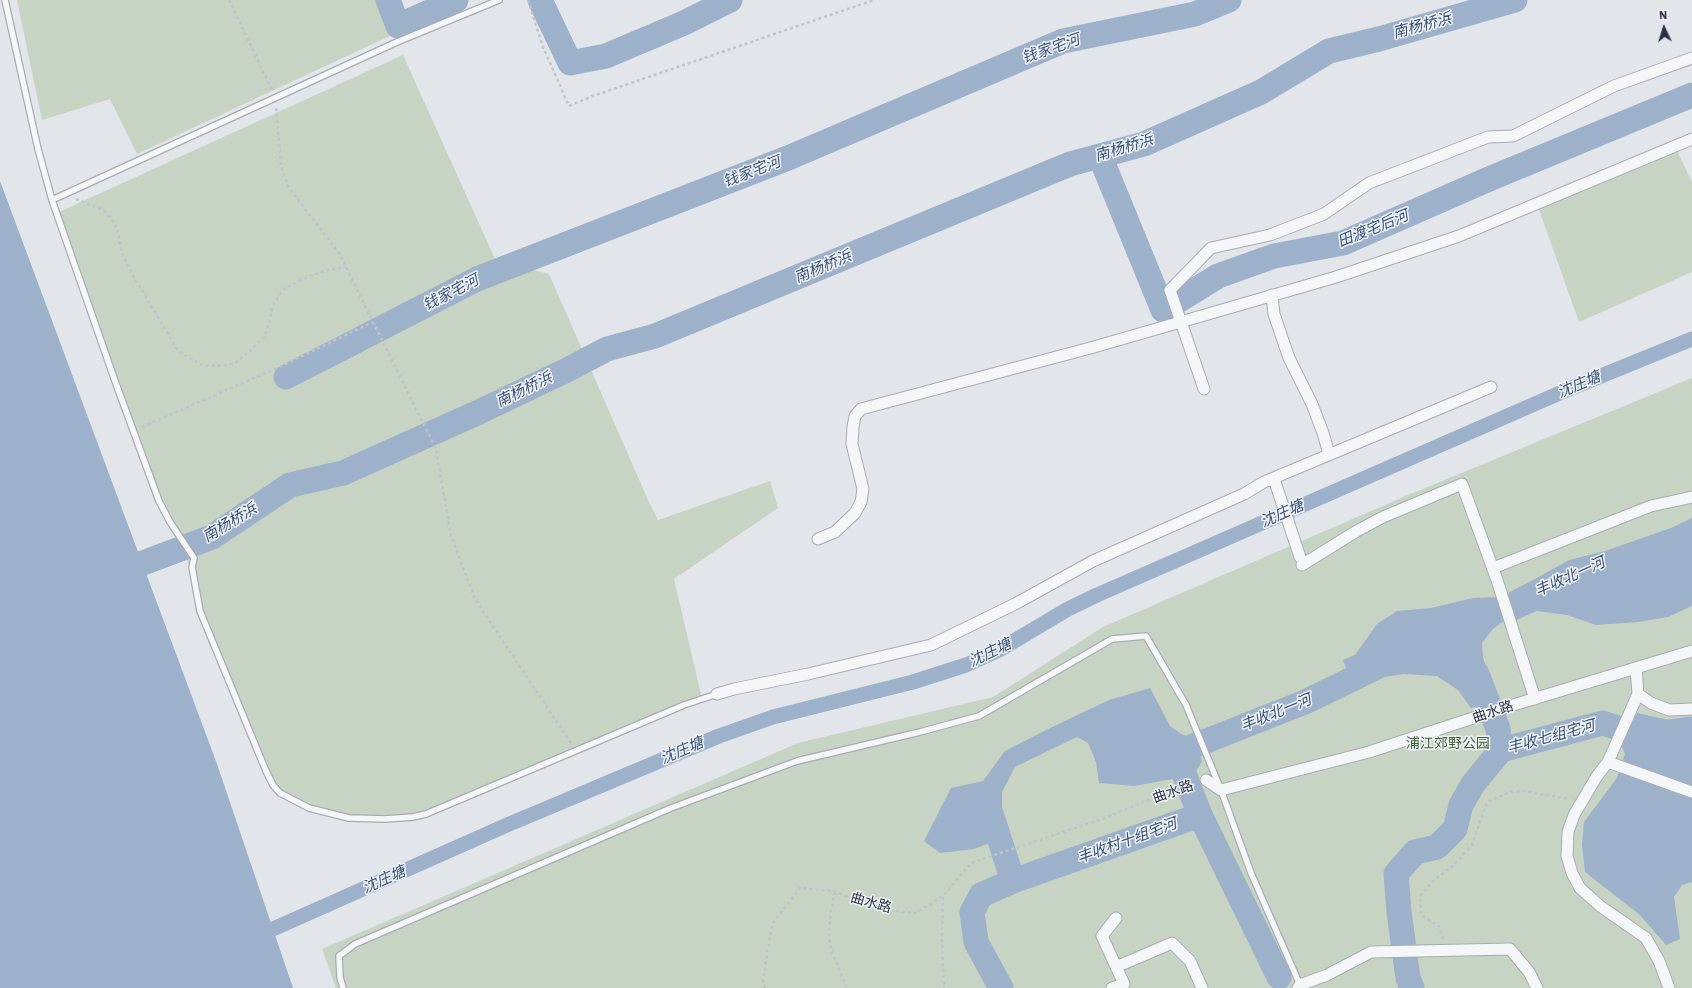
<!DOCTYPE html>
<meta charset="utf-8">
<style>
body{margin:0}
#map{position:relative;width:1692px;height:988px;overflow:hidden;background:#e2e5ea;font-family:"Work Sans",sans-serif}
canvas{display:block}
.north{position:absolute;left:1644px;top:8px;width:40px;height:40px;-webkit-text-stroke:3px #f1f4f7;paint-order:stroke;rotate:356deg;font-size:11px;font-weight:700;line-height:16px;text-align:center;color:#2a3242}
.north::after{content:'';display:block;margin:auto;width:14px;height:18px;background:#2a3242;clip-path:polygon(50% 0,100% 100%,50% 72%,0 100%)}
</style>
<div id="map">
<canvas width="1692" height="988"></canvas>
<div class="north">N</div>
</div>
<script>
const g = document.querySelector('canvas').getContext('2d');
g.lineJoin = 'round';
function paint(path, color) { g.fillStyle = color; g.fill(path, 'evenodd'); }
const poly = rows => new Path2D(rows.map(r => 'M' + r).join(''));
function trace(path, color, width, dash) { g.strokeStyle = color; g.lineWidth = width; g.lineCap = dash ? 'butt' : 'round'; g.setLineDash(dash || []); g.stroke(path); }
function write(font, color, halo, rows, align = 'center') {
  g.font = font + ' "Work Sans","Noto Sans SC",sans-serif'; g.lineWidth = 3; g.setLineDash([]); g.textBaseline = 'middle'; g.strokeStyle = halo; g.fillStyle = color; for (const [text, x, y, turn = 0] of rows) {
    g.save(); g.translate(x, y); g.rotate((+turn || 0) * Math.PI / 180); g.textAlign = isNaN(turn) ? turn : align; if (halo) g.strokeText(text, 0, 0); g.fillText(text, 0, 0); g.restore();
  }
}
paint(poly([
 [17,0,381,0,394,34,137,154,110,99,42,120],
 [403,55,495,259,549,274,648,500,658,520,770,481,778,508,674,579,702,699,413,817,326,814,273,785,263,765,200,602,182,542,136,439,57,213],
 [1675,146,1692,182,1692,272,1579,322,1537,204],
 [1692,378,1692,988,336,988,322,949,798,743,993,697,1103,627,1408,495]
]), '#c7d4c3');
paint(poly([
 [0,181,217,764,293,988,0,988],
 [1692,518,1692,606,1668,617,1639,622,1596,625,1567,615,1537,611,1516,620,1508,593,1535,579,1569,560,1605,551,1671,528],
 [1498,597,1505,620,1493,629,1482,643,1483,658,1499,703,1471,708,1458,690,1437,676,1403,674,1373,679,1354,689,1343,660,1355,655,1377,624,1397,611,1431,608,1473,598],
 [1150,688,1170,726,1181,734,1192,738,1202,761,1194,775,1134,786,1099,783,1096,762,1088,743,1077,737,1015,767,1002,792,1002,819,1006,837,974,849,940,853,924,841,951,788,983,781,1005,751,1046,730,1109,700],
 [1637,713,1669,720,1692,719,1692,882,1682,885,1674,897,1680,939,1666,945,1640,915,1585,872,1582,845,1584,822,1617,778,1625,754,1622,746]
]), '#9db1ca');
trace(poly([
 [273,929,507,825,719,736,773,717,913,682,966,665,999,650,1068,609,1097,595,1569,389,1692,339]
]), '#9db1ca', 15);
trace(poly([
 [388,0,398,26,456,0],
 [540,0,570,63,606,56,684,23,730,0],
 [1100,156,1163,310,1218,276,1274,256,1343,243,1489,179,1692,95],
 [286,377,477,279,788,158,1063,41,1195,14,1229,0],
 [143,563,212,537,290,485,343,473,479,412,567,370,607,349,655,336,1070,164,1144,144,1261,92,1329,51,1379,39,1515,0],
 [1477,674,1498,729,1501,750],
 [1176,753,1200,815],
 [1168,762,1176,753,1305,702,1381,665],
 [989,807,1013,881],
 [1001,988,976,942,972,912,981,895,1013,881,1200,815,1279,977],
 [1412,988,1408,978,1399,912,1396,874,1415,852,1437,847,1455,829,1461,805,1473,784,1501,750,1603,723,1641,736,1692,729]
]), '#9db1ca', 25);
const service = poly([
 [5,0,38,149,52,200,115,381,159,501,170,522,194,558,192,567,200,611,266,771,273,785,280,793,309,808,349,818,385,819,413,817,426,814,684,705,717,694],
 [52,200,397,42,499,0],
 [343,988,340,977,339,956,355,944,671,808,797,761,920,732,979,716,1112,639,1146,636,1186,705,1221,790,1251,873,1300,985]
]);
const minor = poly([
 [1272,295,1274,314,1289,358,1312,404,1323,433,1329,454],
 [1204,389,1170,290,1211,248,1270,235,1324,214,1369,183,1488,137,1513,136,1614,86,1692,58],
 [1274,479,1300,557],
 [818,539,835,532,855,513,861,502,863,489,852,444,853,427,855,416,861,409,1094,347,1336,277,1459,236,1692,139],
 [1302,565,1355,532,1383,517,1462,484,1497,580,1535,699],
 [1493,568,1651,506,1692,497],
 [1636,668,1638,694,1608,762,1597,776,1574,815,1568,832,1567,856,1572,873,1580,888,1600,906,1646,938,1659,961,1669,988],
 [717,694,734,689,808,674,931,645,1015,604,1093,561,1244,494,1264,482,1491,387],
 [1638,694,1651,703,1669,710,1692,709],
 [1608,762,1692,792],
 [1206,780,1221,790,1369,752,1510,706,1692,651],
 [1116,967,1172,943,1190,961,1202,988],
 [1112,988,1124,984,1102,936,1116,918],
 [1298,988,1300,985,1327,975,1371,952,1510,949,1529,972,1537,988]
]);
trace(service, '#a7acb4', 8);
trace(minor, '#a7acb4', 13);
trace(poly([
 [229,0,272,90],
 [528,0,543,47,569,106,593,96,874,0],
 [276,108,281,166,289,188,339,253,436,449,451,536,475,599,571,743],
 [76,199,103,210,114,222,118,233,122,253,134,277,179,352,202,365,218,366,235,363,250,351,265,336,274,303,285,288,310,276,327,270,346,267],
 [142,427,277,368,373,322],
 [835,892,831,910,829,933,831,950,847,988],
 [943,897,942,939,944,988],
 [1443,939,1439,926,1421,915,1420,896,1433,881,1455,864,1472,845,1487,802,1510,792,1524,791,1569,799],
 [765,988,763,980,772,924,800,888,833,891,881,909,916,913,943,896,971,863,1108,817,1155,797,1196,784]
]), '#c0c3c9', 2.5, [3, 3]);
trace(service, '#f5f6f8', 5.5);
trace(minor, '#f5f6f8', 11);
write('14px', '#2a3242', '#f1f4f7', [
 ["曲水路",1493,712,-18],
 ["曲水路",1173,792,-19],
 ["曲水路",871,903,16]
]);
write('14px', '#3d5e37', '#f1f4f7', [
 ["浦江郊野公园",1448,744]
]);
write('italic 15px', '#344f76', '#f1f4f7', [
 ["南杨桥浜",1422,26,-15],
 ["钱家宅河",1051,49,-19],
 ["南杨桥浜",1124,148,-17],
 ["钱家宅河",752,172,-21],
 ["田渡宅后河",1373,229,-22],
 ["南杨桥浜",823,267,-23],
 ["钱家宅河",451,293,-27],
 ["沈庄塘",1579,385,-23],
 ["南杨桥浜",524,390,-26],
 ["沈庄塘",1282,514,-24],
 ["南杨桥浜",230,523,-31],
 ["丰收北一河",1570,577,-24],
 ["沈庄塘",990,653,-26],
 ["丰收北一河",1276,713,-22],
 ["丰收七组宅河",1551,737,-15],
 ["沈庄塘",682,751,-23],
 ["丰收村十组宅河",1127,841,-20],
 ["沈庄塘",384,880,-24]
]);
</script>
